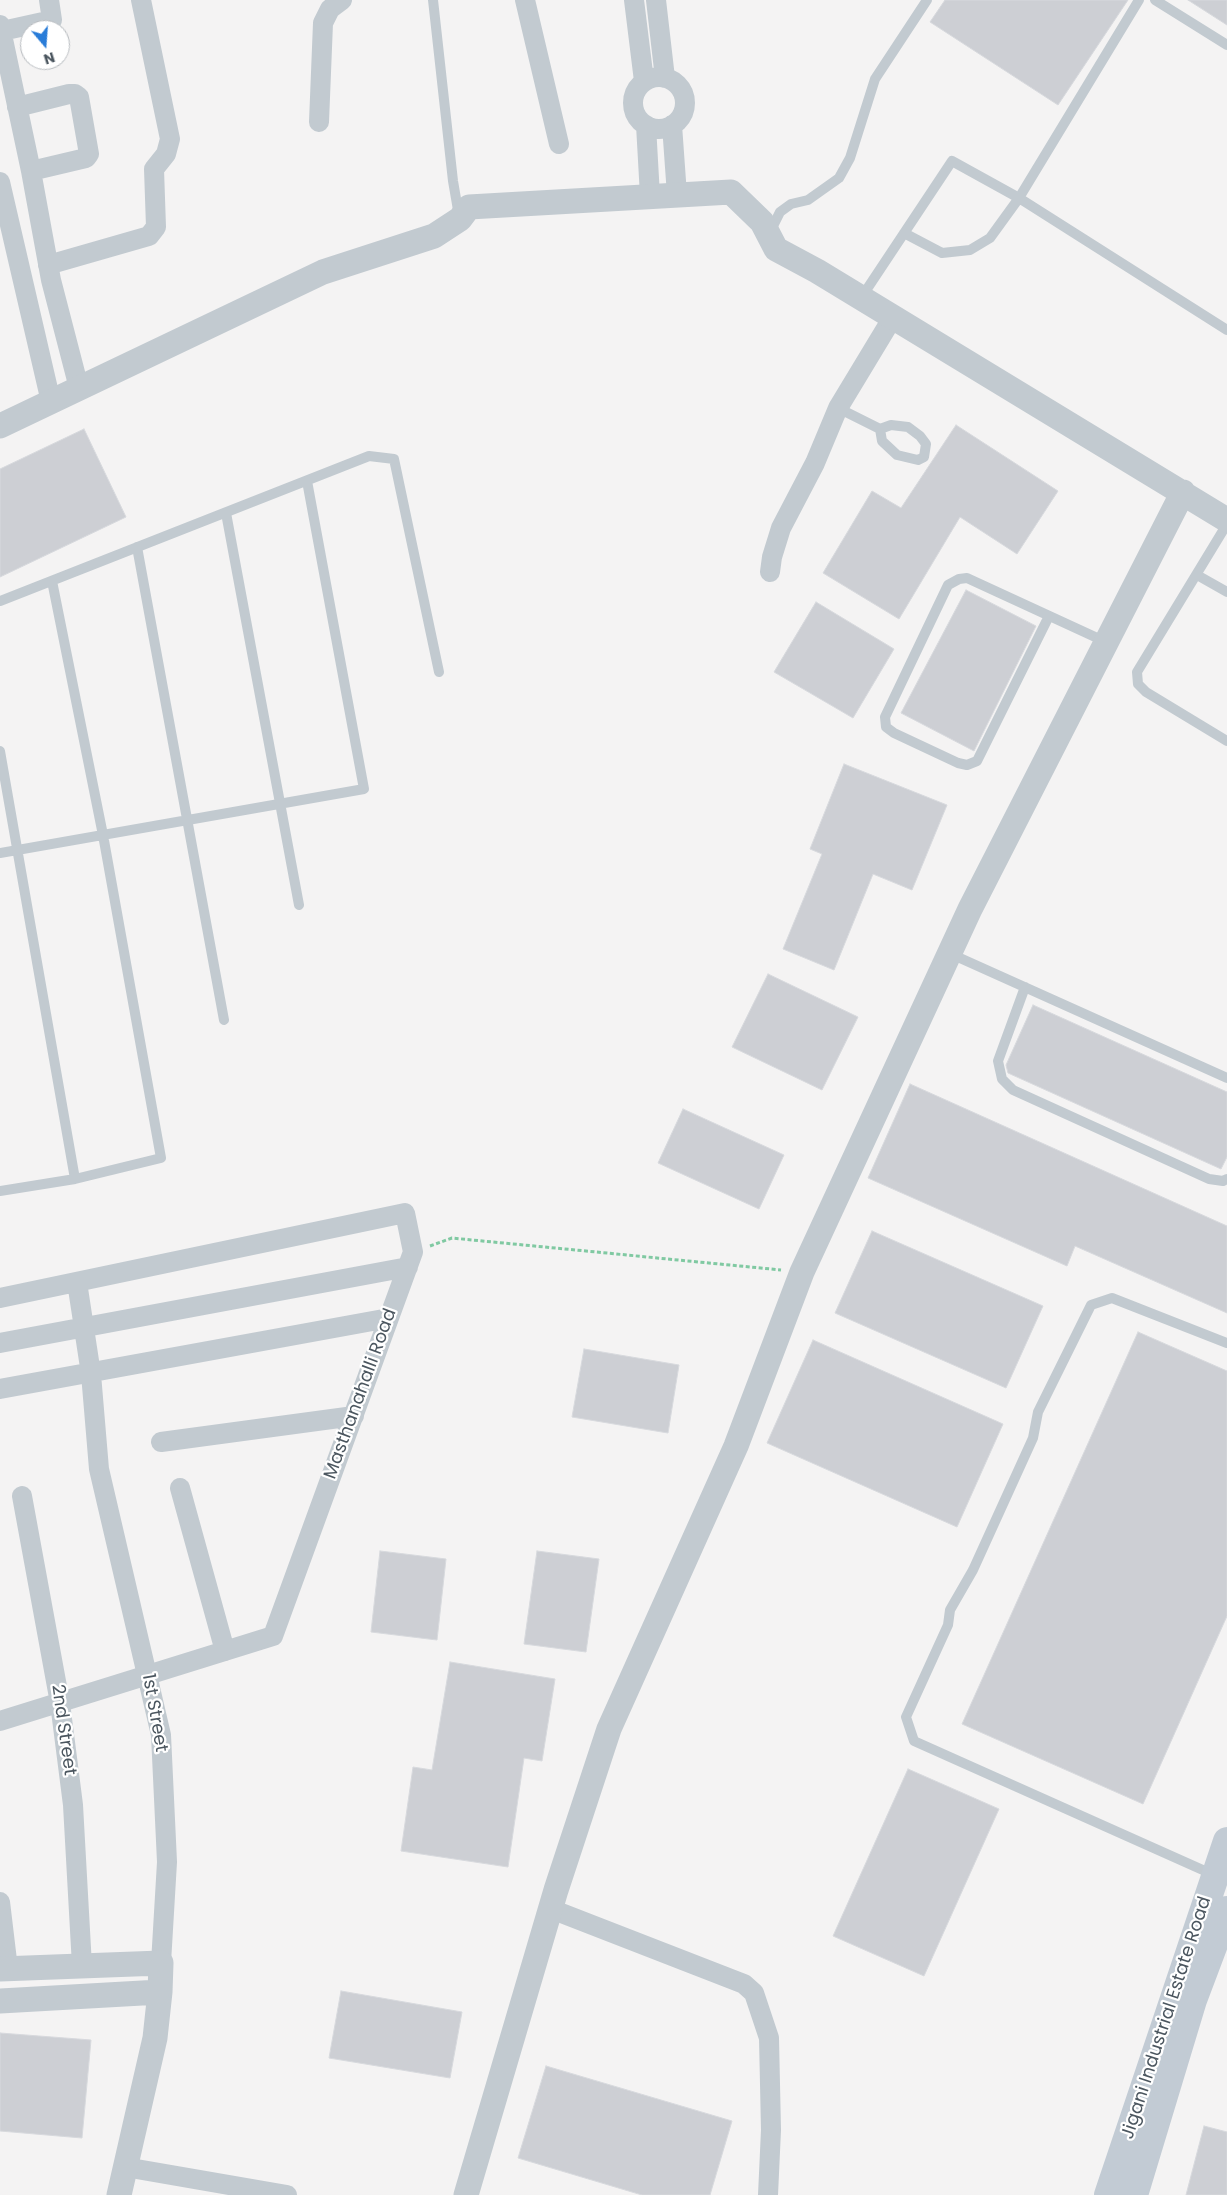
<!DOCTYPE html>
<style>
body{margin:0}
#map{position:relative;width:1227px;height:2195px;overflow:hidden;background:#f4f3f3;font-family:Poppins,sans-serif}
canvas{display:block}
.north{position:absolute;left:20px;top:20px;width:50px;height:50px;box-sizing:border-box;background:#fff;border:1px solid #b7bbbf;border-radius:50%;rotate:162deg;font-size:14px;font-weight:700;line-height:20px;text-align:center;color:#4b565f}
.north::after{content:'';display:block;margin:auto;width:18px;height:22px;background:#297cd8;clip-path:polygon(50% 0,100% 100%,50% 72%,0 100%)}
</style>
<div id="map">
<canvas width="1227" height="2195"></canvas>
<div class="north">N</div>
</div>
<script>
const g = document.querySelector('canvas').getContext('2d');
g.lineJoin = 'round';
function paint(path, color) { g.fillStyle = color; g.fill(path, 'evenodd'); }
const poly = rows => new Path2D(rows.map(r => 'M' + r).join(''));
function trace(path, color, width, dash) { g.strokeStyle = color; g.lineWidth = width; g.lineCap = dash ? 'butt' : 'round'; g.setLineDash(dash || []); g.stroke(path); }
function write(font, color, halo, rows, align = 'center') {
  g.font = font + ' Poppins,sans-serif'; g.lineWidth = 4.5; g.setLineDash([]); g.textBaseline = 'middle'; g.strokeStyle = halo; g.fillStyle = color; for (const [text, x, y, turn = 0] of rows) {
    g.save(); g.translate(x, y); g.rotate((+turn || 0) * Math.PI / 180); g.textAlign = isNaN(turn) ? turn : align; if (halo) g.strokeText(text, 0, 0); g.fillText(text, 0, 0); g.restore();
  }
}
const building = poly([
 [945,0,1128,0,1058,105,930,22,945,0],
 [1188,0,1227,0,1227,25,1188,0],
 [956,425,1058,491,1017,554,960,517,899,619,823,573,872,491,901,508,956,425],
 [84,429,126,517,0,577,0,469,84,429],
 [966,590,1036,626,974,751,901,713,966,590],
 [816,602,894,649,853,718,774,672,816,602],
 [844,764,947,805,912,890,873,874,834,970,783,949,822,854,810,849,844,764],
 [768,974,858,1017,822,1090,732,1047,768,974],
 [1033,1005,1227,1092,1227,1157,1221,1169,1008,1073,1006,1065,1033,1005],
 [910,1084,1227,1226,1227,1313,1075,1246,1067,1266,868,1178,910,1084],
 [683,1109,784,1155,759,1209,658,1163,683,1109],
 [872,1231,1043,1306,1006,1388,835,1313,872,1231],
 [1138,1332,1227,1371,1227,1616,1143,1804,962,1724,1138,1332],
 [813,1340,1003,1424,957,1527,767,1443,813,1340],
 [584,1349,679,1365,668,1433,572,1417,584,1349],
 [380,1551,446,1559,437,1640,371,1632,380,1551],
 [537,1551,599,1559,586,1652,524,1644,537,1551],
 [450,1662,555,1679,542,1761,524,1758,508,1867,401,1851,413,1767,432,1770,450,1662],
 [908,1769,999,1809,924,1976,833,1936,908,1769],
 [341,1991,462,2012,450,2078,329,2058,341,1991],
 [0,2033,91,2040,82,2138,0,2131,0,2033],
 [546,2066,732,2121,710,2195,642,2195,518,2158,546,2066],
 [1204,2126,1227,2132,1227,2195,1186,2195,1204,2126]
]);
paint(building, '#cdcfd4');
trace(building, '#d7d9dd', 1);
trace(poly([
 [430,1246,452,1238,781,1270]
]), '#80c9a2', 3, [4, 2.5]);
trace(poly([
 [433,0,453,181,459,216],
 [1155,0,1227,45],
 [770,232,780,212,791,204,808,200,839,178,850,158,875,79,927,0],
 [904,233,942,253,970,250,990,238,1019,198,1227,330],
 [861,298,952,161,1019,198,1139,0],
 [838,408,880,429,891,425,908,427,920,436,926,444,924,457,918,460,897,455,882,441,880,429],
 [226,513,299,905],
 [1227,524,1137,672,1138,684,1146,692,1227,741],
 [137,547,224,1020],
 [1197,575,1227,592],
 [0,601,369,456,394,459,439,672],
 [1049,616,977,761,967,765,958,763,894,733,886,727,885,717,948,585,959,579,967,578,1106,642],
 [0,751,75,1179],
 [0,853,364,789,307,481],
 [951,954,1227,1078],
 [1025,987,998,1061,1002,1079,1013,1090,1209,1179,1223,1181,1227,1179],
 [0,1191,75,1179,161,1158,103,835,52,581],
 [1214,1875,914,1741,906,1717,948,1625,950,1610,973,1570,1033,1438,1038,1412,1091,1305,1112,1298,1227,1343]
]), '#c2cad0', 10);
trace(poly([
 [525,0,559,144],
 [634,0,644,81],
 [656,0,665,78],
 [0,25,31,171,51,280,79,388],
 [2,31,52,20,49,0],
 '633 103a26 26 0 1 1 52 0a26 26 0 1 1-52 0Z',
 [17,107,69,94,75,94,79,97,89,154,86,158,31,171],
 [319,122,323,23,330,9,342,0],
 [646,125,650,196],
 [672,125,677,195],
 [0,182,51,402],
 [48,265,149,236,156,227,154,169,166,154,170,139,141,0],
 [770,572,772,557,781,528,815,463,838,408,893,317],
 [77,1282,91,1374,99,1469,161,1735,167,1862,161,1963],
 [0,1298,405,1213,413,1252,273,1636,0,1721],
 [0,1343,408,1267],
 [0,1389,389,1318],
 [161,1442,354,1416],
 [180,1488,225,1651],
 [22,1496,60,1703,73,1805,82,1966],
 [0,1902,8,1969],
 [551,1909,744,1984,754,1993,769,2038,771,2130,768,2195],
 [125,2167,287,2195]
]), '#c2cad0', 20);
trace(poly([
 [0,426,323,272,434,236,460,219,469,207,731,192,762,222,776,249,817,271,1227,520],
 [0,1969,161,1963,160,1992,155,2038,119,2195],
 [0,2001,160,1992],
 [466,2195,556,1890,609,1729,736,1446,802,1272,970,909,1183,492]
]), '#c2cad0', 25);
trace(poly([
 [1108,2195,1227,1841],
 [1134,2195,1193,2000,1227,1910]
]), '#c2cbd4', 28);
write('18px', '#4b565f', '#fff', [
 ["Masthanahalli Road",361,1394,-70],
 ["1st Street",154,1713,80],
 ["2nd Street",63,1730,82],
 ["Jigani Industrial Estate Road",1167,2018,-72]
]);
</script>
